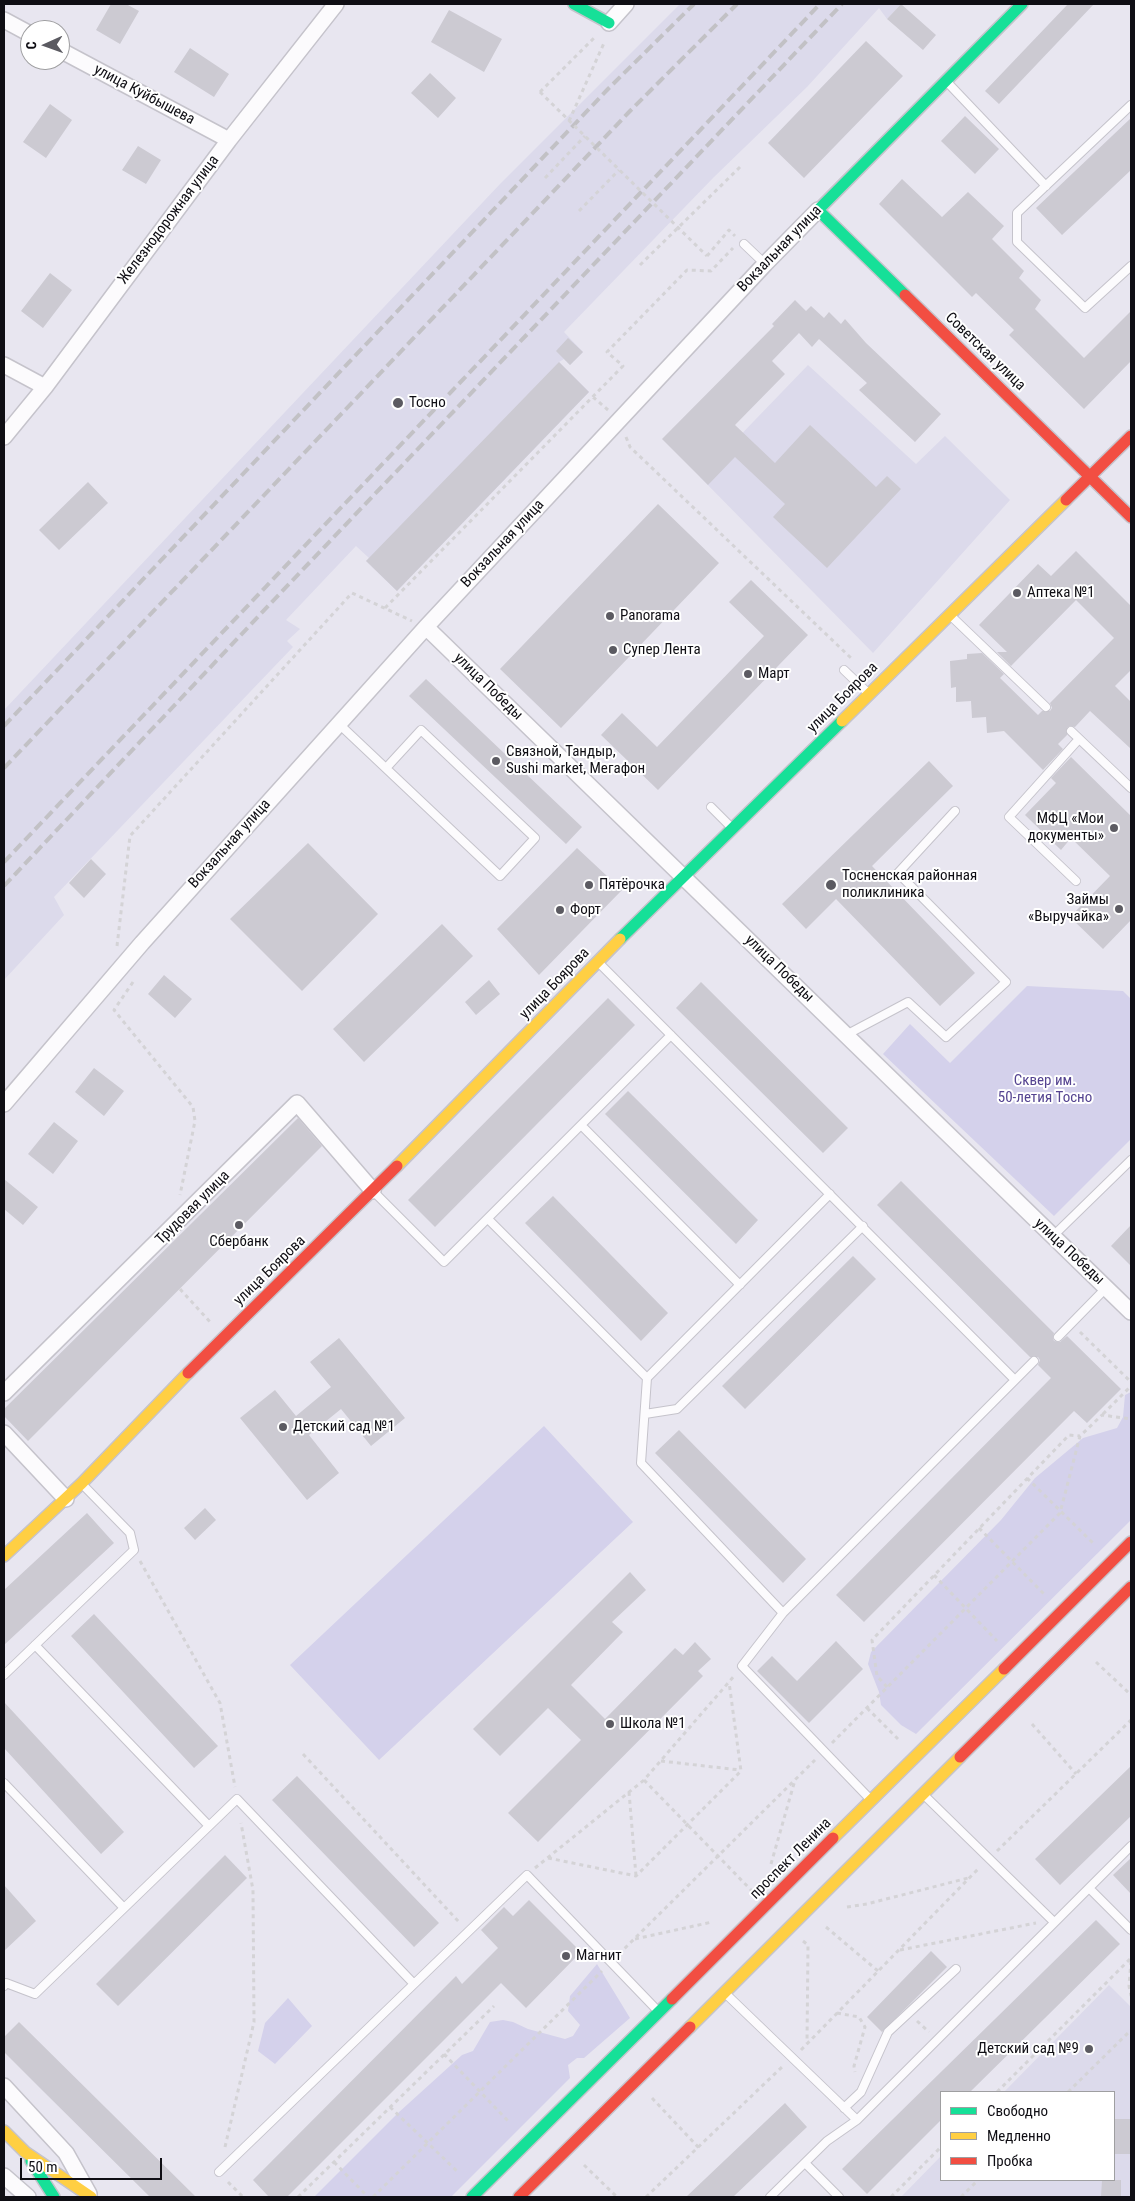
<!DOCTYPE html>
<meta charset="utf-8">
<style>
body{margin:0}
#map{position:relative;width:1135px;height:2201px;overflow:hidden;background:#e8e6f0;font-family:"Roboto Condensed",sans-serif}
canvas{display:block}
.frame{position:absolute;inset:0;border:5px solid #0f0e14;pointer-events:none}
.legend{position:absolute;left:940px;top:2091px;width:175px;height:90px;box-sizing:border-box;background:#fff;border:1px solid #9f9fa1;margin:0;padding:6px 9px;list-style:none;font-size:15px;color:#0f0e14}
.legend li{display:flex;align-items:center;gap:10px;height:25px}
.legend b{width:25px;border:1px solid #9f9fa1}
.north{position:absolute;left:20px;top:20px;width:50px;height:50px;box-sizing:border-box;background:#fff;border:1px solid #9f9fa1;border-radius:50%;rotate:268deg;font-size:14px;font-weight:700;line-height:20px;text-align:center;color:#0f0e14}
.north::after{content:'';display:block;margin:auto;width:18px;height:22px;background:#5b5a61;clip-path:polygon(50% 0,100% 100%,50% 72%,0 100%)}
.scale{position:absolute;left:20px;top:2158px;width:142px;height:22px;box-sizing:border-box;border:2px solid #0f0e14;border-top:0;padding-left:6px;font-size:15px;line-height:18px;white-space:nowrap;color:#0f0e14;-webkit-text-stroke:4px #fff;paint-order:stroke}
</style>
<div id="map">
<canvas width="1135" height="2201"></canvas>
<div class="frame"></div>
<ul class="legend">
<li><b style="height:6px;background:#16e098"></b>Свободно</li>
<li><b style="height:6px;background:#ffcf43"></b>Медленно</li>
<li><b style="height:6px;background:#f24e42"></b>Пробка</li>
</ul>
<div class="north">С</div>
<div class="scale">50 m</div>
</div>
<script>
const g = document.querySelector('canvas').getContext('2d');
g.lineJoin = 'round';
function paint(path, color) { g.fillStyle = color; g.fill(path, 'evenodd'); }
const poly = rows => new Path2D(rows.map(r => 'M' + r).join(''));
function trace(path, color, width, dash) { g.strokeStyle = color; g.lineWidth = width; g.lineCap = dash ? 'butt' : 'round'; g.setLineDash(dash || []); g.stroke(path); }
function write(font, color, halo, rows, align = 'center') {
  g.font = font + ' "Roboto Condensed",sans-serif'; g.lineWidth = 4; g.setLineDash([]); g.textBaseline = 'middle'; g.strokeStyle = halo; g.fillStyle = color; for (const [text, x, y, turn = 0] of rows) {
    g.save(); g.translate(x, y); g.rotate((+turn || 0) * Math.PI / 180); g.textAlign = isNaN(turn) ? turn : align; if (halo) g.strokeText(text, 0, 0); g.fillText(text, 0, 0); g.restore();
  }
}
paint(poly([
 [680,4,901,4,887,19,879,8,807,87,714,177,564,332,583,352,570,365,564,359,559,362,589,392,397,591,366,561,369,558,356,546,286,620,300,629,287,641,293,647,54,897,64,915,4,980,4,710,500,184],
 [808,365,916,464,945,436,1010,500,873,653,700,477],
 [1109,1985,1131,2007,1131,2197,901,2197,941,2156,941,2180,1114,2180,1114,2092,1004,2092]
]), '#dcdaeb');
paint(poly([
 [1027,986,1123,991,1131,999,1131,1139,1054,1216,883,1054,910,1024,950,1063],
 [1131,1392,1131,1520,916,1734,901,1725,881,1705,879,1692,868,1664,871,1652,1001,1520,1035,1478,1083,1438,1117,1428,1123,1417,1125,1395],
 [544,1426,633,1522,379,1760,290,1665],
 [597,1964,630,2018,584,2058,577,2058,568,2065,570,2078,451,2197,314,2197,398,2113,462,2055,473,2051,490,2022,503,2020,513,2022,528,2029,565,2039,573,2036,580,2025,568,2011,570,1996],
 [288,1998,312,2026,275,2064,258,2051,265,2023]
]), '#d4d1eb');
paint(poly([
 [111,4,126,4,139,11,120,44,96,30],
 [901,4,936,35,923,50,887,19],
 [1068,4,1094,4,999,104,985,91],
 [449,10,502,39,484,72,431,42],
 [866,41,903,76,804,178,768,143],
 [190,48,229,74,214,97,174,72],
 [430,73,456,98,438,118,411,93],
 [50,104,72,120,46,158,23,142],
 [965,116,999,149,975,174,941,141],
 [1131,118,1131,170,1062,235,1036,208],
 [138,146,161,160,146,184,122,170],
 [902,179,942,217,968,192,1004,226,992,239,1024,271,1019,278,1041,300,1035,309,1084,358,1131,311,1131,361,1084,409,1009,335,1014,330,976,293,972,297,879,204],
 [50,273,72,290,43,328,21,311],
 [795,300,806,311,811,306,824,318,829,312,841,324,845,319,866,343,941,414,915,442,859,390,867,383,819,339,812,347,799,333,772,361,785,374,735,425,775,463,810,425,876,487,887,476,901,489,827,568,773,517,785,504,735,457,708,485,662,439,774,326,772,324],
 [568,338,583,352,570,365,556,351],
 [559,362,589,392,397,591,366,561],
 [88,482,108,503,59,550,39,530],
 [658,504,719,563,561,728,500,669],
 [1076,551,1131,606,1131,670,1115,686,1131,702,1131,749,1090,711,1075,727,1070,726,1067,728,1067,735,1058,744,1063,749,1043,770,1004,731,987,733,986,717,972,718,971,701,956,702,956,687,951,688,950,661,967,659,967,654,982,653,1004,674,1000,678,1038,715,1042,711,1050,711,1052,708,1050,703,1114,638,1076,600,1011,666,997,652,1007,652,979,625,1038,564,1051,576],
 [751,580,808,635,658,790,601,735,622,713,657,747,764,636,729,602],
 [426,679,582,827,566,844,409,696],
 [1071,757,1131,816,1131,920,1103,949,1070,917,1110,876,1071,838,1061,850,1025,815,1056,783,1051,778],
 [929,761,953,786,872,866,975,973,940,1006,836,899,806,929,782,904],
 [308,843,378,914,302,991,230,919],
 [577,848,622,890,539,975,497,929],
 [91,859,106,874,84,898,69,883],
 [442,924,473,956,364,1062,333,1029],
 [164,975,192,999,175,1018,148,994],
 [489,980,500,994,476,1015,465,1002],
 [701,982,848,1128,823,1153,676,1008],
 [608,998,635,1025,435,1227,408,1200],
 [94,1068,124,1091,104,1116,75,1092],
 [628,1091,758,1220,736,1244,605,1114],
 [298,1118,322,1146,28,1441,4,1416,4,1409],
 [54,1122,78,1141,53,1174,28,1154],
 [4,1179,38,1207,23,1225,4,1209],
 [901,1181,1054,1333,1053,1338,1054,1341,1060,1342,1067,1336,1121,1389,1087,1423,1074,1411,864,1622,836,1595,1051,1378,1038,1365,1040,1360,1038,1357,1030,1357,877,1205],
 [553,1196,668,1313,641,1341,525,1223],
 [1131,1225,1131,1266,1111,1246],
 [853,1256,876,1279,745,1409,722,1386],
 [339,1338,405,1418,371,1446,341,1409,309,1435,339,1473,307,1500,240,1418,275,1390,296,1416,331,1387,310,1362],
 [679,1430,806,1559,783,1583,655,1453],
 [205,1508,216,1520,195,1540,184,1528],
 [87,1513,114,1543,4,1645,4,1590],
 [630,1572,646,1590,612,1622,623,1632,571,1685,605,1719,675,1648,683,1655,695,1642,711,1659,698,1671,703,1676,538,1842,508,1813,581,1740,548,1708,500,1756,473,1729],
 [94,1614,218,1746,194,1768,71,1636],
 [836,1641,863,1669,809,1723,757,1671,772,1656,797,1681],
 [4,1702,124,1832,101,1854,4,1748],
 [1131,1766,1131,1816,1060,1885,1035,1859],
 [297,1776,439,1923,414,1947,272,1800],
 [225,1855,247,1878,118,2006,96,1984],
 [1131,1858,1131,1894,1113,1875],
 [4,1885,36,1921,4,1951],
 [529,1900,581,1952,526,2008,501,1983,287,2197,269,2197,253,2180,456,1976,462,1984,498,1948,481,1930,504,1907,513,1916],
 [1096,1920,1120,1944,970,2092,941,2092,941,2120,867,2194,842,2169],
 [931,1951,947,1967,882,2032,867,2017],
 [19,2022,196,2197,150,2197,44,2092,4,2052,4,2037],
 [785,2103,807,2127,733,2197,686,2197],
 [1114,2119,1131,2119,1131,2154,1114,2154],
 [1102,2180,1121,2180,1121,2197,1101,2197]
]), '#cccad2');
const lane = poly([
 [947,82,1046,186],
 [1131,105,1017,213,1017,242,1085,308,1131,266],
 [744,244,765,264],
 [951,616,1046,707],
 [844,670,867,692],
 [339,724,500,876,535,838,421,730,387,767],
 [1071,731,1131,788],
 [711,807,731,827],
 [1076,881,1009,817,1079,739],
 [598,962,1015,1380],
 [846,1035,908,1002,946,1037,1006,982,898,873,955,811],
 [581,1125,740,1285],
 [374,1192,444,1262,671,1035],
 [488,1219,647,1378],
 [1052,1237,1131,1160],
 [1058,1337,1106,1288],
 [645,1414,677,1409,863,1226],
 [783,1613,641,1463,647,1378,830,1194],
 [35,1645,209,1826],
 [4,1675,134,1550,130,1533,83,1485],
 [4,1783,124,1908],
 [925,1796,1054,1922],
 [870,1799,742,1666,783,1613,1034,1361],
 [1089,1888,1131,1930],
 [4,1986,6,1983,35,1994,237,1799,414,1984],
 [726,1994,857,2120],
 [844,2108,861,2092,888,2032,956,1969],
 [805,2163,839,2197],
 [219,2172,527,1875,657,2010],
 [770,2197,827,2141,857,2120,1131,1846]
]);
const street = poly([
 [4,20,30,34],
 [609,23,626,4],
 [60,50,229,140],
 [4,365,45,387],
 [4,437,45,387,229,140,336,4],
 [426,627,1131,1312],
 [4,1104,142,943,426,627,765,264,818,210],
 [4,1393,297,1103,373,1191],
 [4,1433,66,1499],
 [4,2086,66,2153,89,2194],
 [4,2176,28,2197]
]);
const fast = poly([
 [574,4,609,23],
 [905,295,818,210,1022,4],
 [620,939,842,721],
 [31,2161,54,2197],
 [472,2197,672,1999]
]);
const slow = poly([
 [842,721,1066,500],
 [397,1166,620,939],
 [4,1556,82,1483,188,1373],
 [833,1838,1004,1669],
 [690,2027,960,1757],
 [4,2131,25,2152,91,2197]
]);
const jam = poly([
 [905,295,1131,517],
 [1066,500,1131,436],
 [188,1373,397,1166],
 [1004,1669,1131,1542],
 [960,1757,1131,1587],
 [672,1999,833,1838],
 [519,2197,690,2027]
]);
trace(lane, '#c5c3cb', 10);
trace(street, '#c5c3cb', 18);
trace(fast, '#c5c3cb', 14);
trace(slow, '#c5c3cb', 14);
trace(jam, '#c5c3cb', 14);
trace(poly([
 [540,92,594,38],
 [569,121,604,43],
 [545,178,585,136],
 [579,211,619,170],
 [707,256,729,230,735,236],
 [640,265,740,167],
 [593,397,608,410],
 [626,437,630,447,851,658],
 [385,608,623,366,607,352,687,270,711,271,733,248],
 [117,946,130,836,352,593,412,621],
 [133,982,114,1010,193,1107,195,1121,180,1195],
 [180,1289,211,1323],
 [1080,1332,1131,1382],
 [1103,1414,1131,1386],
 [1027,1478,1094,1544],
 [979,1528,1044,1594],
 [140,1561,220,1703,235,1787],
 [934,1575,997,1641],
 [1096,1662,1131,1695],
 [887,1687,877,1676,872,1640,1069,1435,1080,1436],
 [867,1708,898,1739],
 [1032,1724,1076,1774],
 [832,1743,1060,1513,1080,1436,1102,1415,1131,1419],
 [303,1754,459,1922],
 [661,1761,740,1770],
 [644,1780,752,1891],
 [629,1792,636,1876],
 [997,1851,1131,1720],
 [548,1858,636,1876,741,1771,729,1682],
 [771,1864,795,1780],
 [535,1868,644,1780,735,1675],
 [847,1907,867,1904,968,1878],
 [826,1927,878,1971],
 [635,1939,712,1922],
 [803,1941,808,1945,807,2043],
 [900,1950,1036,1923],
 [619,1954,815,1760],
 [1131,1961,1129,1986,1131,1996],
 [837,2013,859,2017,865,2027,854,2066,855,2072],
 [917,2021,929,2032],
 [801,2050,980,1867],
 [444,2054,510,2123],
 [997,2092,1131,1958],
 [1068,2092,1131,2030],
 [652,2098,699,2148],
 [390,2107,459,2173],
 [225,2147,254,2022,253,1890,241,1823],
 [334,2162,368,2197],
 [584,2165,617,2197],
 [228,2182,243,2197],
 [298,2197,494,2006],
 [373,2197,602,1971],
 [646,2197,783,2066],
 [891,2197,941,2147],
 [961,2197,978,2180]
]), '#d4d3d6', 3, [4, 4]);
trace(lane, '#fcfbfd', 8);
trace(street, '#fcfbfd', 15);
trace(fast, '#16e098', 11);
trace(slow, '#ffcf43', 11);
trace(jam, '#f24e42', 11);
trace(poly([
 [4,726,608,89,694,4],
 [4,768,630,111,737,4],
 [4,862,820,4],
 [4,886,270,604,842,4]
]), '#c2c1c5', 4, [10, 5]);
trace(poly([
 [540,92,707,256]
]), '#d4d3d6', 3, [4, 4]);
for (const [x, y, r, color] of [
 [398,403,6,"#5b5a61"],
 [1017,593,5,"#5b5a61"],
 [610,616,5,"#5b5a61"],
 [613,650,5,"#5b5a61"],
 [748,674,5,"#5b5a61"],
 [496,761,5,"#5b5a61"],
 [1114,828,5,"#5b5a61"],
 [589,885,5,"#5b5a61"],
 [831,885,6,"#5b5a61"],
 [1119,909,5,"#5b5a61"],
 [560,910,5,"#5b5a61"],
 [239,1225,5,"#5b5a61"],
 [283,1427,5,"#5b5a61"],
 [610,1724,5,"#5b5a61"],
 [566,1956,5,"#5b5a61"],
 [1089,2049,5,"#5b5a61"]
]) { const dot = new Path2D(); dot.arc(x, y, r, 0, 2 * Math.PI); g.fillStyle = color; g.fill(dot); trace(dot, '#fff', 2); }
write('15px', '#0f0e14', '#fff', [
 ["улица Куйбышева",144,95,28],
 ["Железнодорожная улица",169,220,-53],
 ["Вокзальная улица",780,249,-46],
 ["Советская улица",985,352,44],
 ["Вокзальная улица",503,544,-47],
 ["улица Победы",488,687,44],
 ["улица Боярова",843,698,-45],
 ["Вокзальная улица",230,844,-48],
 ["улица Победы",779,969,44],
 ["улица Боярова",555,984,-46],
 ["Трудовая улица",193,1208,-45],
 ["улица Победы",1069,1252,43],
 ["улица Боярова",270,1271,-44],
 ["проспект Ленина",791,1859,-45]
]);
write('15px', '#0f0e14', '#fff', [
 ["Тосно",409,403],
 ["Аптека №1",1027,593],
 ["Panorama",620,616],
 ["Супер Лента",623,650],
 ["Март",758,674],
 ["Связной, Тандыр,",506,752],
 ["Sushi market, Мегафон",506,769],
 ["МФЦ «Мои",1104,819,"right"],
 ["документы»",1104,836,"right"],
 ["Тосненская районная",842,876],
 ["поликлиника",842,893],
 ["Пятёрочка",599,885],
 ["Займы",1109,900,"right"],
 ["«Выручайка»",1109,917,"right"],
 ["Форт",570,910],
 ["Сбербанк",239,1242,"center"],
 ["Детский сад №1",293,1427],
 ["Школа №1",620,1724],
 ["Магнит",576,1956],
 ["Детский сад №9",1079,2049,"right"]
], 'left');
write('15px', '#544390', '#fff', [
 ["Сквер им.",1045,1081],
 ["50-летия Тосно",1045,1098]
]);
</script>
